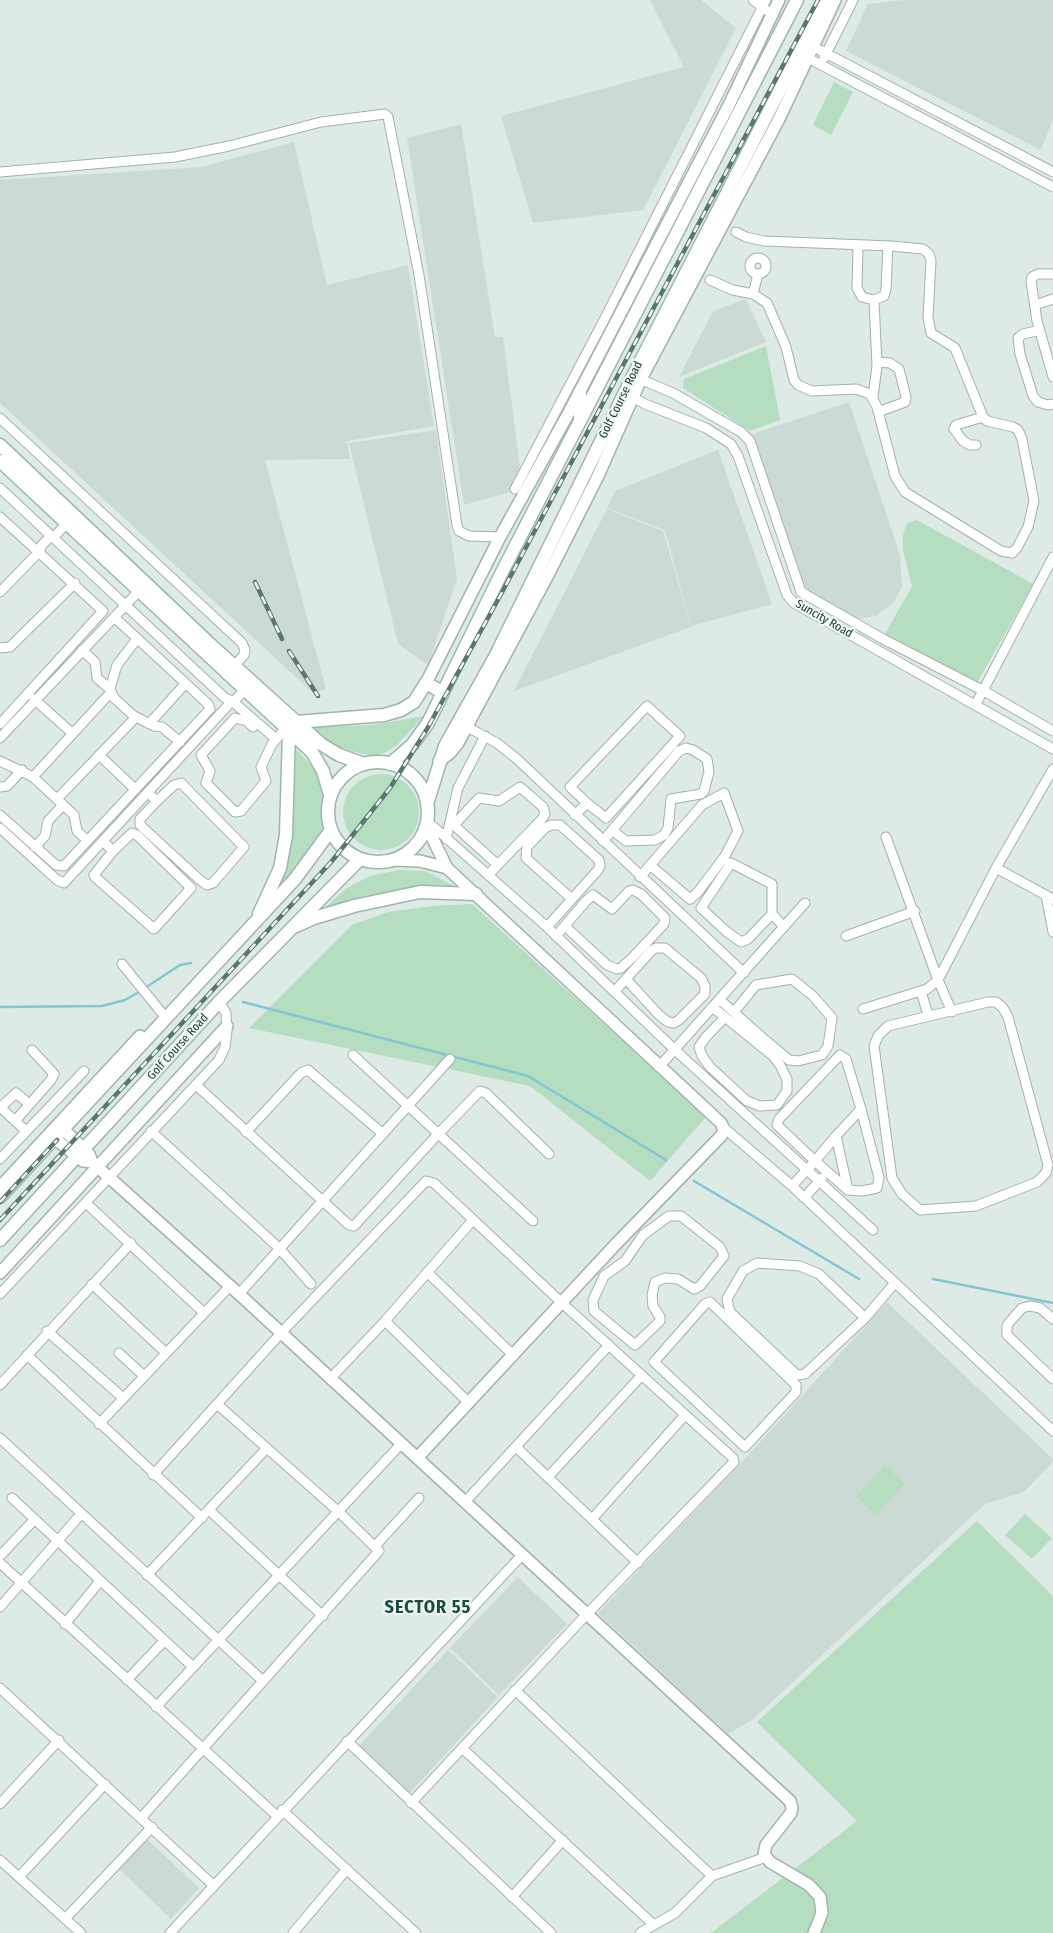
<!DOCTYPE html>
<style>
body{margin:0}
canvas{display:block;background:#deeae5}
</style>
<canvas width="1053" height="1933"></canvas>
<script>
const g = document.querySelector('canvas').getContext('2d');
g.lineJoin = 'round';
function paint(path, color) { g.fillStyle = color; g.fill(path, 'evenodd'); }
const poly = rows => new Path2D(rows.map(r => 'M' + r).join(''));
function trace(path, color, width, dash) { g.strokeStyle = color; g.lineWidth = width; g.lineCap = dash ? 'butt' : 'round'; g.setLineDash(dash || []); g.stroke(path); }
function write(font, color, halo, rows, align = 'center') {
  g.font = font + ' "Fira Sans Condensed",sans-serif'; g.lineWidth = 4.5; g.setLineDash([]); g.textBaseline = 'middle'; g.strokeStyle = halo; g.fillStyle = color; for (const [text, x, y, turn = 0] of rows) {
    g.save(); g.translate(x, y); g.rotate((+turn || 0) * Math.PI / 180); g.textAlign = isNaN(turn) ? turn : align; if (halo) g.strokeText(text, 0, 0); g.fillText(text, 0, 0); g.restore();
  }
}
paint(poly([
 [650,0,701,0,736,28,643,210,533,223,501,116,684,67],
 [904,0,1053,0,1053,119,1041,150,846,51,868,4],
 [461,124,495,337,503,337,520,466,510,492,464,505,407,138],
 [294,142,327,285,408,265,434,426,347,441,350,459,265,460,326,689,313,693,0,403,0,180,202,167],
 [746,299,766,342,679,377,713,311],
 [849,402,900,555,902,587,893,603,876,616,856,619,816,599,803,585,752,434],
 [436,430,457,579,428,665,398,644,349,443],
 [718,450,772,604,691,626,665,530,607,508,615,491],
 [607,509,663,531,691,627,514,691],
 [887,1302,1053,1459,1053,1462,1024,1492,985,1504,752,1720,728,1734,598,1613,742,1462],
 [518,1577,567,1624,499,1695,450,1648],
 [448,1650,498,1697,408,1795,357,1748],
 [147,1839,199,1888,171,1919,118,1868]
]), '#ccdad4');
paint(poly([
 [834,82,853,92,831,135,813,125],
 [766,346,780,420,750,431,683,388,684,379],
 [917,520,1033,584,977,683,885,634,912,586,903,550,903,535,907,523],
 [424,716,397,745,382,754,371,756,344,749,325,741,311,727,372,725],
 [296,749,322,777,325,794,322,835,281,889,293,818],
 '343 812a38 38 0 1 1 76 0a38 38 0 1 1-76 0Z',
 [399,870,425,871,454,886,432,885,404,889,324,909,345,889,370,876],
 [472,904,706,1117,650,1181,530,1086,249,1028,352,925,388,912,432,906],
 [885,1465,905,1484,875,1515,856,1496],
 [1025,1514,1052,1538,1032,1559,1005,1535],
 [977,1521,1053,1596,1053,1933,711,1933,857,1821,757,1722]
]), '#b5ddc0');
trace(poly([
 [145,988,180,965,191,963],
 [243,1002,528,1076,666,1160],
 [0,1007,102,1006,125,1000,141,991],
 [694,1181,859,1279],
 [933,1279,1053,1303]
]), '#83c6d3', 2.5);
const minor = poly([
 [753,0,766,10],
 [814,47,1053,172],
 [808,58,1053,187],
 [824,58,853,0],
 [0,172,175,157,229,146,321,122,385,114,388,117,419,275,457,525,459,531,469,536,500,537],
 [858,246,857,288,862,297,874,300,884,296,886,289,888,246],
 '750 266a8 8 0 1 1 16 0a8 8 0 1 1-16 0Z',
 [1053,274,1038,274,1032,277,1031,281,1037,321,1053,377],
 [710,280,733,290,753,294,767,303,786,347,794,380,798,385,812,391,856,389,870,394,877,407,895,476,905,492,1001,551,1012,553,1017,548,1028,527,1034,501,1022,439,1018,430,1013,427,987,421,983,417,955,348,931,333,928,317,931,261,929,254,923,249,891,246,764,241,746,237,736,232],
 [753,294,758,274],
 [1035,305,1053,299],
 [1040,330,1023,334,1018,338,1020,354,1033,396,1038,402,1048,405,1053,404],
 [877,362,890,363,899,369,906,397,905,402,878,412],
 [635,377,673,393,741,432,750,441,801,592,883,639,984,691,1053,731],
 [627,394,645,404,706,428,731,444,738,456,787,595,794,603,1053,749],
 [873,397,877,366,874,300],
 [0,418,242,643,245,650,244,655,234,666],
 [976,445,970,445,963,441,954,429,956,425,983,417],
 [0,488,225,698,232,701,235,700,245,690],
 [515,489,603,322,766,0],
 [0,517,103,611,0,724],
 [53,538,67,523],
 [0,592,39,552,42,545,51,536],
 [0,648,10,647,75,583],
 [82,650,95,662,97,678,110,689,114,698,134,716,154,726,162,727,180,742],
 [110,689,117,665,137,639],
 [34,699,72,733],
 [976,704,1053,557],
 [149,724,185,684],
 [253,727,247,721,235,718,201,755,210,771,206,783,235,812,241,811,266,781,261,767,272,744,286,728],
 [467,727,497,743,517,759,744,973],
 [0,738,138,592],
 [99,755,135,789],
 [0,761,33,777,74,815,77,831,87,840],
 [33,777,111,692],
 [0,787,7,786,22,770],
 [148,793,157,801,174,785,181,783,244,847,213,883,207,885,201,881,140,825,140,819,157,801],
 [57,799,136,717],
 [0,815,56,865,64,866,210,709,208,704,114,617],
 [575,815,587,803,570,787,647,706,680,736,606,818,587,803],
 [427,821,547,927,675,1050,873,1230],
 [0,828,57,880,64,883,232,701,276,739],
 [886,837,938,980,952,1012],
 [446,839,458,788,485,736],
 [103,841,113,851,132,833,137,835,191,888,154,929,95,877,94,875,113,851],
 [603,841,679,751,686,748,693,750,707,759,709,772,704,791,701,794,671,799,668,828,664,835,655,840,626,841,613,831],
 [35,847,45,836,48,821,63,805],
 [996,868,1053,899],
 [488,875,517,845,542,819,545,814,543,807,520,787,499,801,479,798,455,824,457,828,498,865],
 [640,877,702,805,724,793,738,831,725,856,698,892,690,899,650,865],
 [1046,895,1053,932],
 [772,914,748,939,741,942,727,932,701,908,731,863,772,884,772,914,784,927],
 [547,927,572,899,598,870,600,866,599,860,560,825,551,825,545,828,527,847,526,858,572,899],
 [556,936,586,901,593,895,612,909,629,891,633,890,641,894,665,918,664,924,633,957,621,968,617,969,607,965,565,926],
 [846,936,915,911],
 [122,964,166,1018],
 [615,991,652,950,656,948,665,948,701,978,705,986,705,994,679,1020,674,1023,668,1022,659,1015,626,979],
 [921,991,928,1015],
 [720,1000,763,1038,789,1060,798,1061,822,1055,828,1046,832,1018,813,996,792,979,756,985,734,1012],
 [988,1002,996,1002,1003,1008,1008,1017,1048,1165,1046,1173,1037,1182,976,1206,920,1210,902,1194,892,1178,874,1046,878,1036,888,1026,988,1002],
 [713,1008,720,1013,773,1056,780,1065,787,1079,787,1091,777,1105,760,1106,747,1101,710,1067,702,1056,699,1047,706,1037,725,1017],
 [863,1009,927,989,938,980,996,868,1053,769],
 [353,1055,533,1221],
 [659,1067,805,903],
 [196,1085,349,1225,354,1226,438,1134,480,1091,486,1093,549,1154],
 [0,1107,26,1131],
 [1,1107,16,1093,29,1104],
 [15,1121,51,1080,54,1074,32,1050],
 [723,1127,792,1186,1053,1431],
 [151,1131,278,1247,311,1284],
 [246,1132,301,1073,308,1070,382,1133],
 [836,1136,848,1190],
 [0,1159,84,1071],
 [792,1186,815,1161,836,1136,861,1109,846,1059,840,1055,779,1119,777,1125,815,1161,848,1190,862,1191,877,1188,879,1178,861,1109],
 [804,1198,822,1178],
 [86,1203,203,1312],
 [669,1216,681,1216,720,1247,724,1256,700,1286,694,1289,678,1279,665,1278,655,1282,652,1295,653,1306,660,1317,660,1321,635,1345,594,1311,593,1300,604,1276,625,1261,643,1235,669,1216],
 [427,1272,513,1355],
 [92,1284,165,1352],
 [0,1294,219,1060,225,1047,227,1031,226,1013,219,1002],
 [239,1294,450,1059],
 [710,1302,796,1385,796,1392,745,1447,654,1362,705,1304,710,1302],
 [865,1318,819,1274,800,1266,757,1263,743,1271,727,1299,730,1312,797,1375,805,1374,865,1318,894,1284],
 [1053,1319,1040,1308,1030,1306,1022,1308,1007,1325,1007,1335,1053,1379],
 [385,1321,468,1402],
 [47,1331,122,1397],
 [119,1353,143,1375],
 [27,1355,202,1518],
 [330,1379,385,1321,473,1220],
 [0,1385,131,1243],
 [99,1424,230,1286],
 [0,1438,263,1681],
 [516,1447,638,1563],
 [153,1475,281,1333,426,1181,434,1183,562,1303,733,1458,734,1462,730,1466,587,1614,411,1803],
 [548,1477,642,1375],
 [12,1498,192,1666],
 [465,1502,609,1345],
 [209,1510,323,1616],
 [592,1519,685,1415],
 [376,1545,419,1498],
 [0,1556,34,1520],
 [0,1563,277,1816],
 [147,1575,267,1448],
 [0,1607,81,1514],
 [65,1624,100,1581],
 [127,1680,164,1641],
 [0,1688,213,1885],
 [515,1690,712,1876],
 [156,1707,401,1444],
 [347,1741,551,1933],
 [463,1749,654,1925],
 [0,1804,59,1740],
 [282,1810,416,1933],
 [142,1817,379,1551,339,1512,217,1404],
 [0,1860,81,1933],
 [19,1877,105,1784],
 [512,1897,563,1840],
 [65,1919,152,1827],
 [170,1933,522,1555],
 [293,1933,347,1869],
 [640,1933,675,1913,712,1876,766,1857]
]);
const tertiary = poly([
 [426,683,500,537,567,416,729,105,779,0],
 [439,761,450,753,458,743,547,577,598,476,641,379,779,119,835,0],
 [426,825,447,868],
 [392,860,420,861,447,868,721,1123,724,1130,721,1136,616,1244,417,1458],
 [63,1129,89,1154,92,1162,239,1294,790,1801,792,1808,791,1813,766,1845,764,1854,770,1862,809,1885,820,1897,822,1913,814,1933],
 [54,1138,83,1161,92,1162],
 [0,1187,140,1036],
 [0,1273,227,1026]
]);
const secondary = poly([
 [580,392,580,418],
 [0,445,211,645,321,744,339,755,364,764],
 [0,461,312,752,323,771,330,795],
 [296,722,384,715,401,710,414,702,426,683,442,692],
 '328 812a50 50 0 1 1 100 0a50 50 0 1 1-100 0Z',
 [390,764,412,745,428,723,501,574,797,0],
 [427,804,445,746,495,657,633,376,826,0],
 [259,914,280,868,286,835,289,731],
 [296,926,314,918,354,906,420,892,476,894],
 [0,1197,295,879,331,830],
 [0,1240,219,1002,360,859]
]);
trace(minor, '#a1b2ac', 11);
trace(tertiary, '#a1b2ac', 14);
trace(secondary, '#9db6ad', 15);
trace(minor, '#fff', 9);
trace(tertiary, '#fff', 11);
trace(secondary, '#fff', 12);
const rail = poly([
 [255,582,282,639],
 [289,651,318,696],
 [0,1202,57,1140],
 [0,1220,332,861,390,788,427,729,500,596,818,0]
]);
trace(rail, '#59776e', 4.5);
trace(rail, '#eef7f3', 2.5, [8]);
write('12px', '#1f3a33', '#eef7f3', [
 ["Golf Course Road",621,400,-64],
 ["Suncity Road",824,619,30],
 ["Golf Course Road",178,1047,-48]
]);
g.letterSpacing = '1px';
write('bold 18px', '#1a4d41', '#eef7f3', [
 ["SECTOR 55",428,1608]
]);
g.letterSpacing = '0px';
</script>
